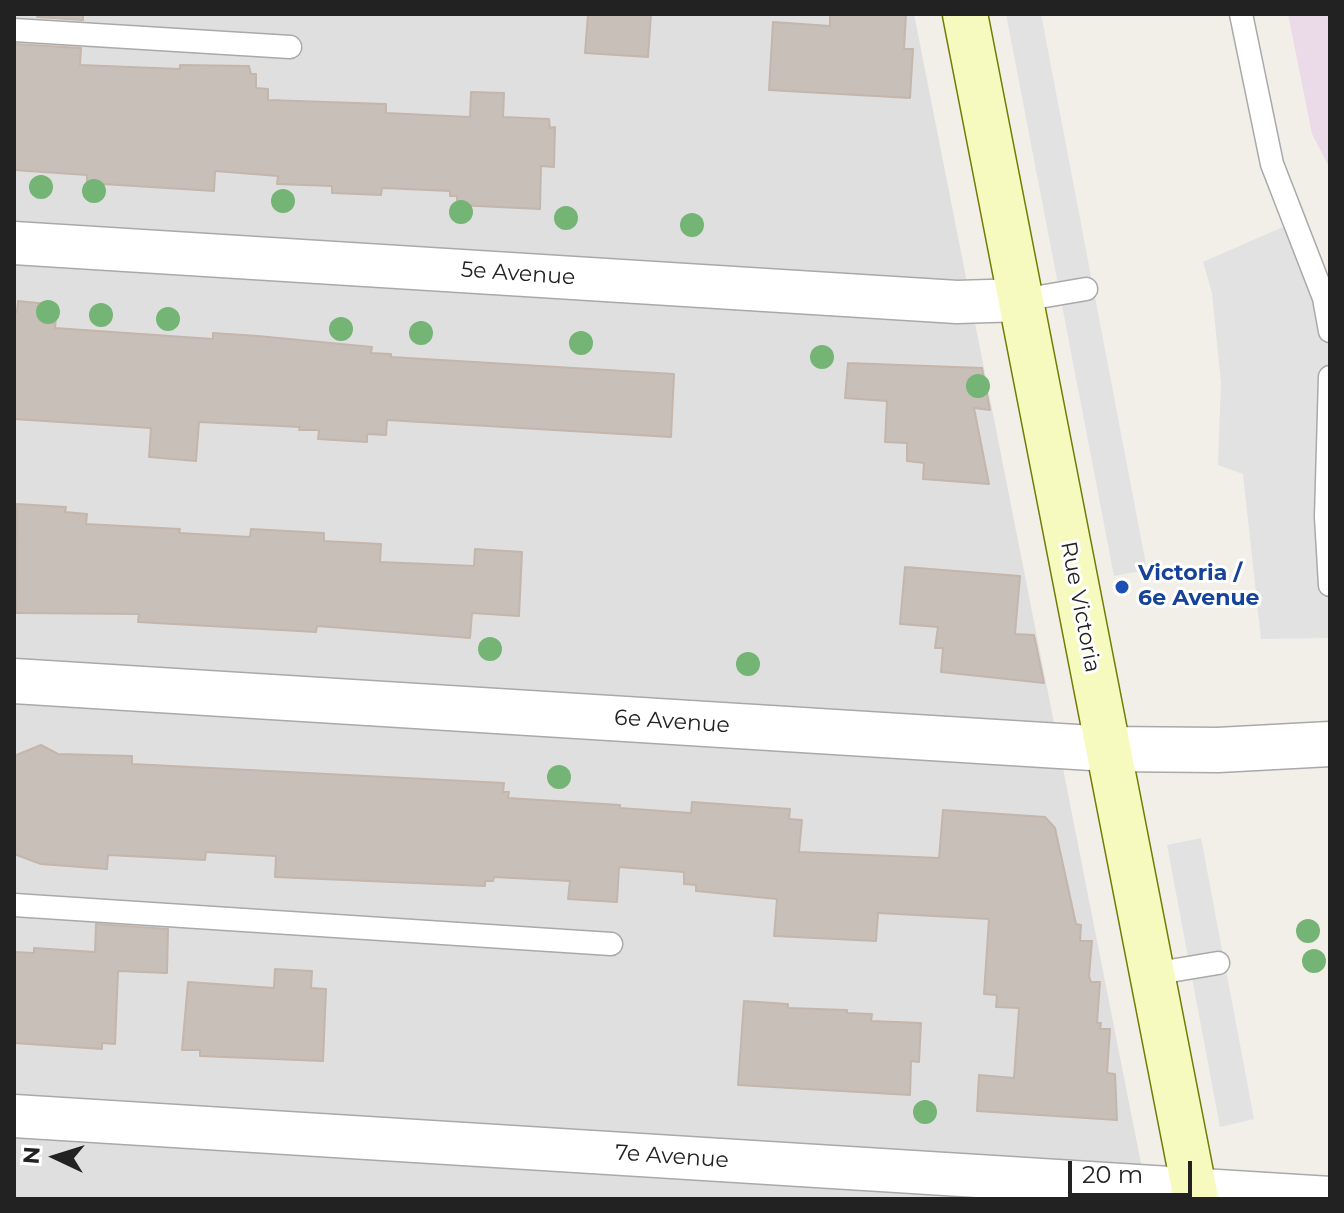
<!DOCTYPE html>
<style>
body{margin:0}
#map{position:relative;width:1344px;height:1213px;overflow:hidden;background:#f2efe9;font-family:Montserrat,sans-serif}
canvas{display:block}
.frame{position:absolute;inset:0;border:16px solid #222;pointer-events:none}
.north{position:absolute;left:16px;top:1117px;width:80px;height:80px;-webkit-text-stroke:6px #fff;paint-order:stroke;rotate:274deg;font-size:22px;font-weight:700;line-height:32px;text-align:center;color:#222}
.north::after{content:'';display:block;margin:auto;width:28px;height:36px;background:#222;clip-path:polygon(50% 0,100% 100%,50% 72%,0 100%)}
.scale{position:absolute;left:1068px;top:1161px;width:124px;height:36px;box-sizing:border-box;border:4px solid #222;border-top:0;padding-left:10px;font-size:24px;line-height:28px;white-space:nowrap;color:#222;-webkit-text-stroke:6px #fff;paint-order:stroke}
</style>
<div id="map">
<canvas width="1344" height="1213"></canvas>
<div class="frame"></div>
<div class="north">N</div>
<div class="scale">20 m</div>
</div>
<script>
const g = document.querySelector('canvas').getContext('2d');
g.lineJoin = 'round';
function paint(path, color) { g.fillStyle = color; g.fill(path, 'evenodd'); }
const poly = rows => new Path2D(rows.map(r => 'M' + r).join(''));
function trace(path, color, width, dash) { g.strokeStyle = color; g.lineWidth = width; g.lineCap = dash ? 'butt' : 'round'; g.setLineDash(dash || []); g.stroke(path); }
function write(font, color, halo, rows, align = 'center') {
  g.font = font + ' Montserrat,sans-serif'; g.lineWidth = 6; g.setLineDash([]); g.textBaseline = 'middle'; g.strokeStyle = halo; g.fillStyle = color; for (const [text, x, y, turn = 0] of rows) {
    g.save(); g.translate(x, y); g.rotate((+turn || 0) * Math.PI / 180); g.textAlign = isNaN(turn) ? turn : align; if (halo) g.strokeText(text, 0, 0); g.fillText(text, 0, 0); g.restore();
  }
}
paint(poly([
 [14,14,914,14,1148,1199,14,1199]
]), '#e0dfdf');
paint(poly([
 [1288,14,1330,14,1330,169,1312,134]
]), '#ebdbe8');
paint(poly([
 [1006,14,1041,14,1147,570,1114,576],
 [1294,222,1330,331,1330,638,1261,639,1243,474,1218,465,1221,383,1212,293,1203,262],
 [1201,838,1254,1119,1220,1127,1167,845]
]), '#e2e2e2');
const building = poly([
 [38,14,83,14,83,20,37,17,38,14],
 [588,14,651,14,648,57,585,53,588,14],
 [830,14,906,14,904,49,913,49,910,98,769,90,773,22,830,26,830,14],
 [14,44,81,48,80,65,180,69,180,65,249,66,251,74,256,74,256,88,268,89,268,100,386,104,386,113,470,117,471,92,504,93,503,117,549,119,550,128,555,127,554,167,541,166,540,209,457,205,457,196,450,196,450,191,382,188,381,195,332,193,332,186,277,184,278,176,215,171,214,191,87,183,87,175,14,170,14,44],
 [18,301,57,305,55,328,213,339,213,333,258,336,372,347,371,353,391,354,391,357,674,374,671,437,387,420,386,435,367,434,367,442,318,439,319,430,299,430,300,427,199,422,196,461,149,457,151,428,14,419,14,310,17,312,18,301],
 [848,363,982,368,990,410,974,408,989,484,923,479,924,463,907,461,907,443,885,442,887,401,845,398,848,363],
 [17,504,66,507,65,512,87,514,86,524,180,529,179,533,250,537,251,529,324,533,324,541,381,544,380,562,474,566,475,549,522,552,519,616,472,613,470,638,317,626,316,632,138,622,139,614,16,613,17,504],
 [905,567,1020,576,1015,634,1034,635,1044,683,941,672,943,648,935,648,938,627,900,624,905,567],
 [41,745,58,754,132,756,132,764,504,783,503,792,509,792,508,798,620,805,620,808,691,813,692,802,790,809,789,819,802,820,799,852,939,858,943,810,1045,817,1055,828,1076,924,1081,925,1080,941,1092,941,1089,976,1091,982,1100,982,1097,1023,1101,1023,1100,1029,1110,1029,1107,1073,1115,1074,1117,1120,977,1111,979,1075,1014,1078,1019,1008,996,1007,997,995,984,994,989,919,878,913,876,941,774,936,777,899,696,891,696,885,684,884,684,872,619,867,617,902,568,899,570,881,494,877,493,881,485,881,485,886,275,877,276,856,206,852,205,860,108,855,107,869,41,864,14,854,14,756,41,745],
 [96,924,168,929,167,973,118,971,115,1044,102,1043,102,1049,14,1043,14,952,34,953,34,948,95,952,96,924],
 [275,969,312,971,311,988,326,989,323,1061,200,1056,200,1050,182,1050,188,982,274,988,275,969],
 [744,1001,788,1004,788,1008,847,1010,847,1013,872,1014,871,1021,921,1023,919,1062,911,1061,910,1095,738,1085,744,1001]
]);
paint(building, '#c7bfb8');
trace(building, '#c4b6ab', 2);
const service = poly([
 [1241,14,1272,164,1324,298,1330,331],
 [14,30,290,47],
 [1022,300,1086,289],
 [1330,377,1326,517,1330,585],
 [14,905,611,944],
 [1152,974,1218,963]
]);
const minor = poly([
 [14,243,957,302,1022,300],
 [14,1116,1330,1198]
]);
const tertiary = poly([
 [14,681,1108,749,1218,750,1330,744]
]);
const secondary = poly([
 [965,14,1196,1199]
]);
trace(service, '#a9a9a9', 25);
trace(minor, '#a9a9a9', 45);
trace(tertiary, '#a9a9a9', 47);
trace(secondary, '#707d05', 47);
trace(service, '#fff', 22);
trace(minor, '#fff', 42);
trace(tertiary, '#fff', 44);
trace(secondary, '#f7fabf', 44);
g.fillStyle = '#74b475';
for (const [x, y] of [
 [41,187],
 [94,191],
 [283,201],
 [461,212],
 [566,218],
 [692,225],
 [48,312],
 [101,315],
 [168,319],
 [341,329],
 [421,333],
 [581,343],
 [822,357],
 [978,386],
 [490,649],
 [748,664],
 [559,777],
 [1308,931],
 [1314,961],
 [925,1112]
]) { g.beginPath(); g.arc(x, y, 12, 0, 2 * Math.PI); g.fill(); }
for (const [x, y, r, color] of [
 [1122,587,8,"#1a4fb4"]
]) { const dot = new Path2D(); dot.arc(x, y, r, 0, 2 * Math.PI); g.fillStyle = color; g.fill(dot); trace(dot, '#fff', 3); }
write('22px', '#222', '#fff', [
 ["5e Avenue",518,274,4],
 ["Rue Victoria",1080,607,79],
 ["6e Avenue",672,722,4],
 ["7e Avenue",672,1157,4]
]);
write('bold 22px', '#164399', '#fff', [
 ["Victoria /",1138,574],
 ["6e Avenue",1138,599]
], 'left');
</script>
